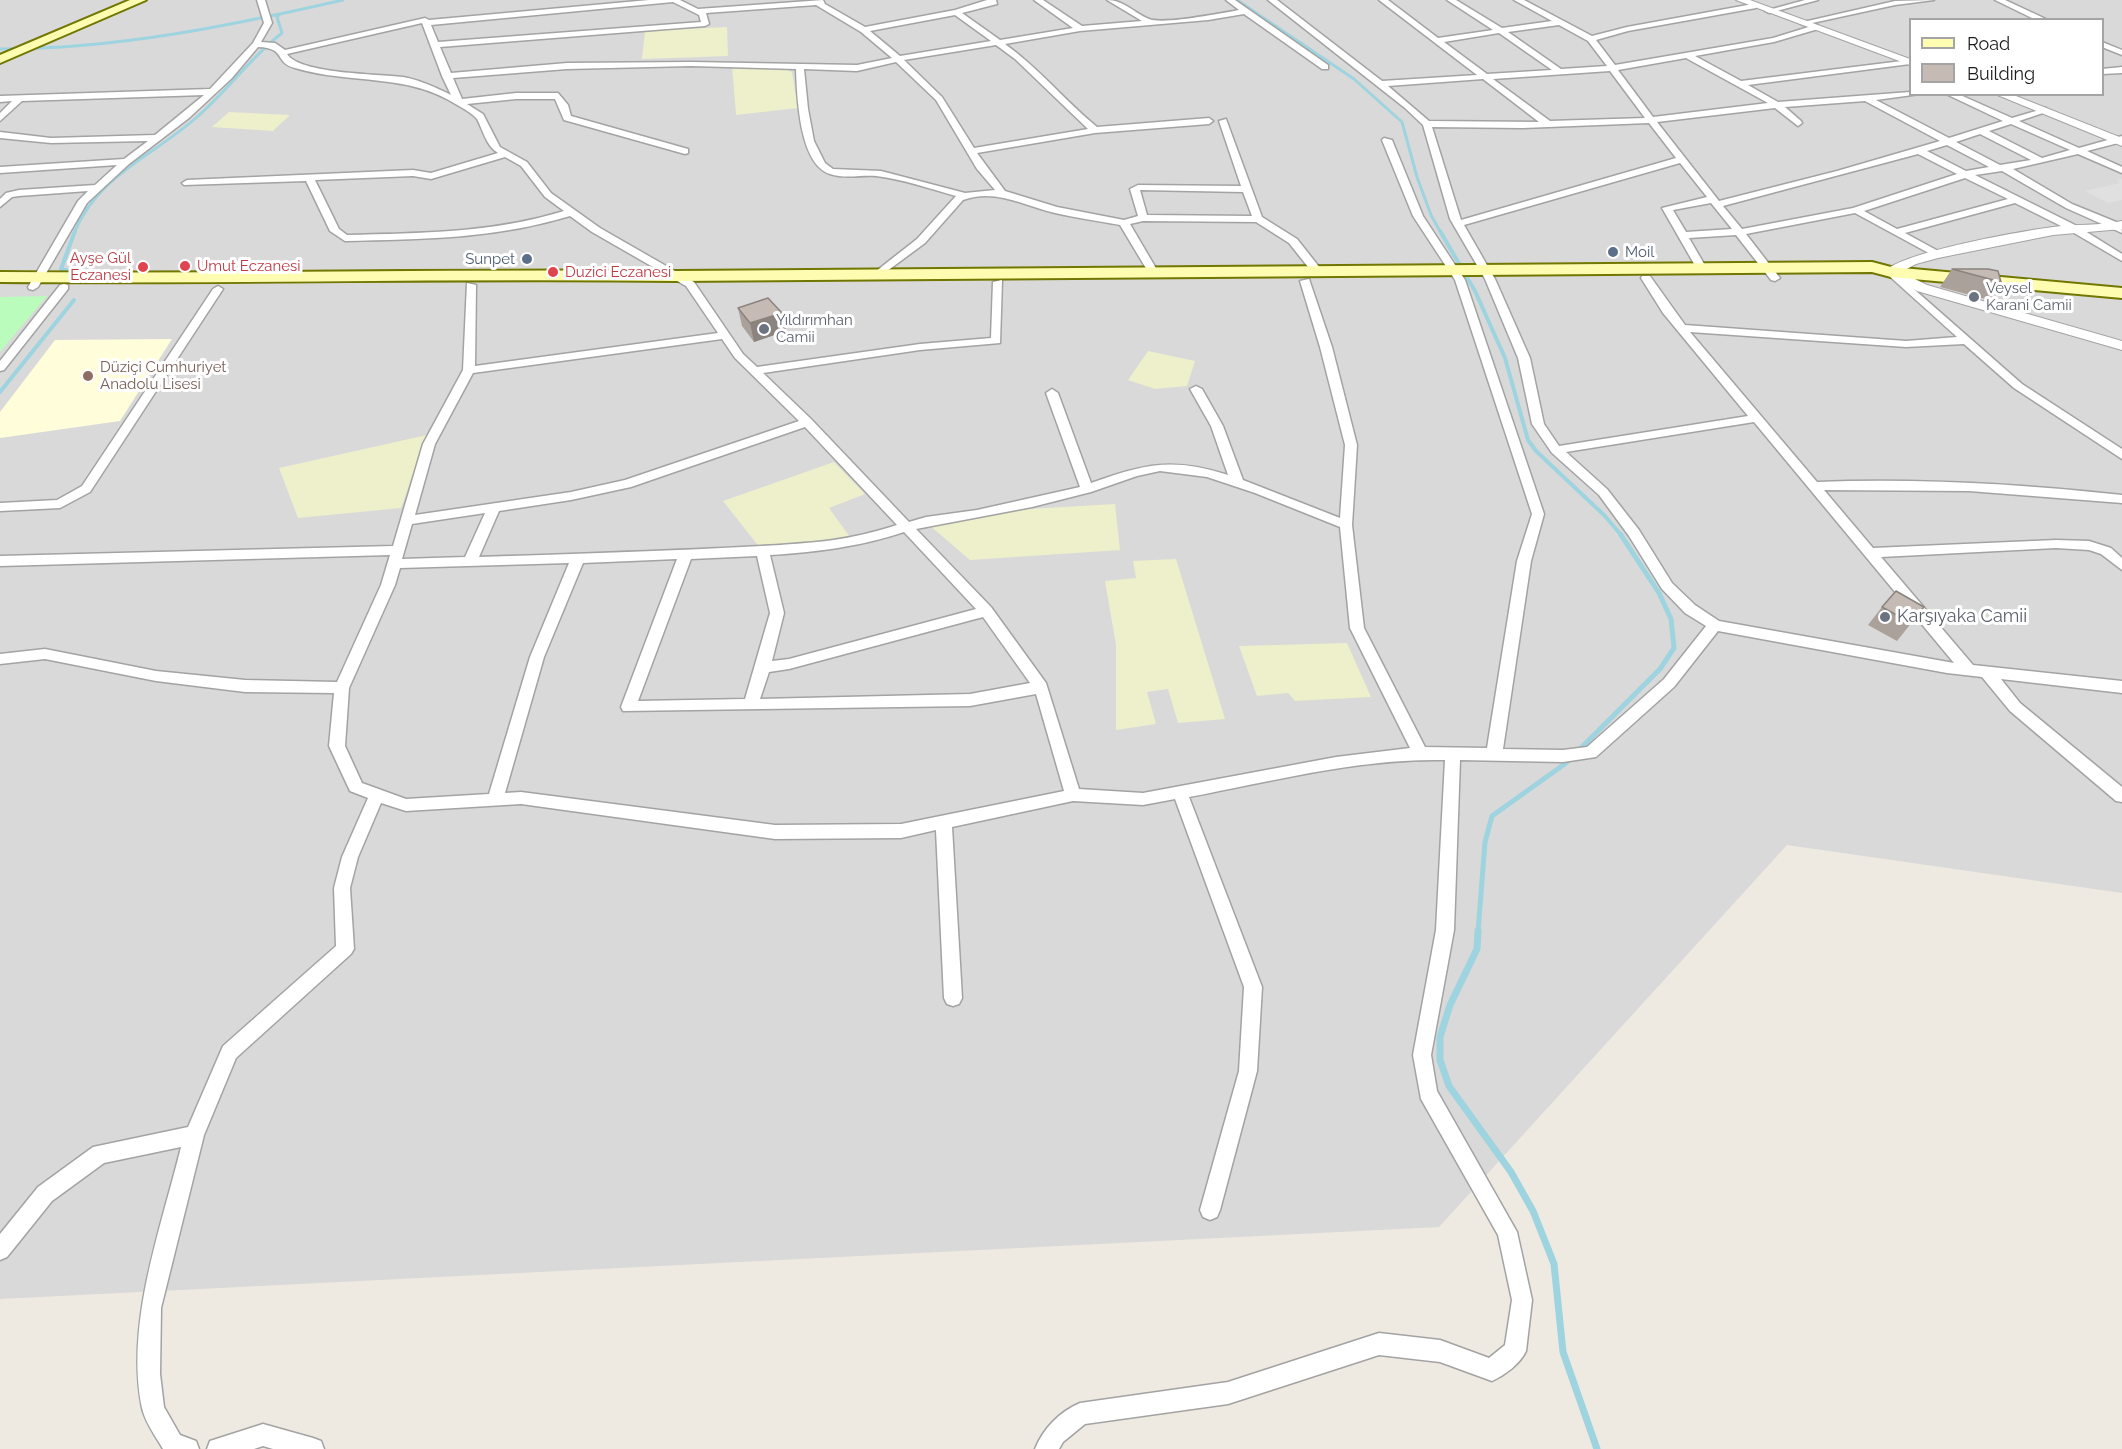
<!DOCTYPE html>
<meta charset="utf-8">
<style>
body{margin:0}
#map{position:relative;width:2122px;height:1449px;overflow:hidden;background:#eee9e1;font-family:Raleway,sans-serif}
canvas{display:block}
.legend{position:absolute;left:1909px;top:18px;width:195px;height:78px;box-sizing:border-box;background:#fff;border:2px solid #a4a4a4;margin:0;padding:8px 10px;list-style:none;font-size:18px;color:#1c1c1c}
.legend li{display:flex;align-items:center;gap:12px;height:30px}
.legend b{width:30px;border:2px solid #a4a4a4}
</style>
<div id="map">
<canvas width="2122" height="1449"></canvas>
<ul class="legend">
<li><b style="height:8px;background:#fdfcb1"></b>Road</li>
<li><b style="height:16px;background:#c6bbb4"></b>Building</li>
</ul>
</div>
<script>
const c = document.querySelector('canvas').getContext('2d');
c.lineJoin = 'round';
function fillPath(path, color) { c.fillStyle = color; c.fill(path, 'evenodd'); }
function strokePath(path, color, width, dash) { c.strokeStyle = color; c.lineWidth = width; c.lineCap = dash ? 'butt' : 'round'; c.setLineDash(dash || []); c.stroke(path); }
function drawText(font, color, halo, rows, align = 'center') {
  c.font = font + ' Raleway,sans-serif'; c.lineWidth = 6; c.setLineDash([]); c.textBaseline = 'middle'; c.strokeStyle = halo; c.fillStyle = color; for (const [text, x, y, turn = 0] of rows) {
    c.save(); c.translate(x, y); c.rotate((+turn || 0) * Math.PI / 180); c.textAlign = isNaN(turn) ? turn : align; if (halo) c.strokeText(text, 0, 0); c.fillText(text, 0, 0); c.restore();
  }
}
fillPath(new Path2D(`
 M0,0H2122V893L1787,845L1439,1227L0,1299ZM1910,20H2102V94H1910Z`), '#dad9d9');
fillPath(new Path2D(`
 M172,339L120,421L0,438V412L55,340Z`), '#fffdda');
fillPath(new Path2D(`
 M727,27L728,56L642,59L645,31Z
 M732,66L783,68L792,72L798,108L736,115Z
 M229,112L290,115L273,131L212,127Z
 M1148,351L1195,361L1187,386L1155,389L1128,380Z
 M427,435L401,508L298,518L279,468Z
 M834,462L865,494L829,508L850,537L760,548L723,501Z
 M1115,504L1120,550L970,560L928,524L1029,509Z
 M1176,559L1225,719L1178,723L1168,689L1147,692L1156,724L1116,730V645L1105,581L1136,578L1133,561Z
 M1347,643L1371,697L1295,701L1288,693L1257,696L1239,646Z`), '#eeefcb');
fillPath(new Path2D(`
 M47,296L0,352V297Z`), '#bafcbc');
fillPath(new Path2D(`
 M2122,179V200L2108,203L2085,191L2120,183L2117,180Z`), '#e0e0e0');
strokePath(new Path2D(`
 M1237,0L1354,79L1402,122L1417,177L1431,215L1441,233
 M0,49C117,49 229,26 343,0
 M74,233C99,174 152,157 197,117C227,91 250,58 282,33L277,17L279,15`), '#9ed4df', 3);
strokePath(new Path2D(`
 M1440,231L1475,291L1505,358L1528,440L1536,451L1604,515L1622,536
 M73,272L61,269L75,231
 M0,392L74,300`), '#9ed4df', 4);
strokePath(new Path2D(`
 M1478,932L1485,842L1492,816L1566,763L1660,669L1674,648L1671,619L1659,593L1621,535`), '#9ed4df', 5);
strokePath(new Path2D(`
 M1478,931L1477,949L1450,1005L1440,1037V1060L1449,1086L1511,1172L1533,1211L1554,1264L1563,1352L1597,1449`), '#9ed4df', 7);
const minor = new Path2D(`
 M257,0H265L272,23L261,42L275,43L285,50L425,18L429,20L649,0H680L698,9L823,0L825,4L865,27L955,10L987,0H996L997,4L962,13L1000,40L1073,28L1034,0H1043L1082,26L1142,21L1107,0C1124,0 1134,13 1149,19C1163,25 1222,13 1239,10L1226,0H1235L1328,65V69H1322L1244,14L1208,20L1080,31L1005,44C1039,68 1065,101 1097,127L1209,118L1213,121L1209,124L1095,133L977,153L1005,191L1057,207L1124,220L1138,216L1130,189L1138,185L1241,186L1219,121L1226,119L1262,217L1297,239L1320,268V272H1312L1289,243L1256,222L1143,221L1130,224L1157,270L1152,273L1147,270L1120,225C1099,221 1077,218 1055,213C1024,206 996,188 963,200L925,243L879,277L874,274L875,272L917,239L956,196C930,189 903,179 876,176C861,175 844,179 830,174C799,164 797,96 796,69L691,66L567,69L453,78L462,99L516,93H558L568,105L571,116L688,149V153L685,154L564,120L555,99H516L467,104L483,114L500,147L527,162L551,193L600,228L694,282L743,354L757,367L920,344L991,338L993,282L1002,280L1000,343L920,350L763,373L811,419L909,522L926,517L977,510L1080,487L1046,393L1052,389L1058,393L1091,483C1145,464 1172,457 1228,475L1211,426L1190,389L1196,386L1202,389L1223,426L1243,480L1340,518L1345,445L1320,347L1300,281L1309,279L1332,347L1357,445L1352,525L1364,628L1425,747L1487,748L1517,561L1532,514L1455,280L1413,216L1382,140L1384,138L1392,140L1423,216L1465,280L1544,514L1531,561L1503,749L1563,750L1587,747L1664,679L1706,626L1685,613L1662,589L1629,536L1599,495L1552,453L1532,424L1518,358L1485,279L1450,219L1423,125L1405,108L1268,0H1277L1382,81L1477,75L1379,0H1388L1438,38L1493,30L1447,0H1456L1502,28L1552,21L1514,0H1524L1592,36L1627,27L1753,4L1757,6L1756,8L1628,31L1596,40L1615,65L1773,38L1815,25H1818V29L1774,42L1695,56L1741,81L1910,60V64L1748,85L1778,102L1910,92V94H1920L1876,100L1949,138L2003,121L1946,94H1958L2012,118L2046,108V112L2019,121L2079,148L2122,136V142L2087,151L2122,167V173L2078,154L2013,169L2072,204L2121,224L2122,233L2066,208L2002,171L1975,175L2077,226L2122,254V261L2069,230L2015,203L1905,233L1940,252V256L1936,257L1855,213L1746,234L1780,278L1775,281L1771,280L1736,235L1689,238L1707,269L1702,272L1697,269L1662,208L1707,197L1680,163L1464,225L1495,279L1530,358L1544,424L1559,446L1748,416L1663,313L1641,278L1642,276H1650L1685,325L1906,341L1957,337L1887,274V270L1891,269L2022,384L2122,449V459L2014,388L1964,344L1906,347L1690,332L1817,482C1919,478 2020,484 2122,495V503L1969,491L1824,490L1873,548L2056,540L2089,541L2111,548L2122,558V570L2101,554L2089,550L2056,548L1881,557L1973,665L2122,681V693L2001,679L2020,703L2122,787V802L2116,801L2010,711L1982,677L1947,673L1718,631L1674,687L1596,757L1563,762L1460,760L1454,930L1431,1055L1437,1091L1517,1232L1532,1300L1526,1351C1520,1364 1505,1375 1492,1381L1440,1362L1379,1355L1228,1404L1085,1424L1063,1442L1059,1449H1035C1043,1429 1059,1412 1080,1403L1228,1382L1379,1333L1440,1340L1489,1358L1505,1345L1512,1300L1498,1235L1421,1099L1413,1055L1436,930L1445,760C1360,758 1273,781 1189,797L1262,987L1257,1071L1220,1210L1217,1217L1210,1220L1203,1217L1200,1210L1239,1071L1244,987L1175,799L1143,805L1073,801L952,827L962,998L959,1004L953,1006L947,1004L944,998L936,830L901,838L775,839L521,804L406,811L381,803L358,857L350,888L354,949L351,954L236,1058L204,1135L161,1308L160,1374L164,1407L180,1435L196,1441L199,1449H163C156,1437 145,1422 142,1408C125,1323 161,1229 181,1147L104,1163L52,1201L7,1257L0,1260V1234L38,1187L93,1147L188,1127L223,1046L336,946L334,888L342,857L368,798L350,791L329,746L334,693L245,692L156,681L45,659L0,664V654L45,649L156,671L245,680L337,682L381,585L390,555L0,566V556L393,546L423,444L463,370L467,283L476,285L475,366L718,333L686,286L592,232L570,216C494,239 424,239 345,241L330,231L306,181L184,185L182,183L187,180L413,170L431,173L498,153C486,146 483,130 477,119C473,114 464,109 459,106C407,72 351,85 295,68C274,63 287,48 258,47L232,78L189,118L129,164L87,203L38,287L33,290L29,289L28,287L78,201L88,191L19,196L12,197L0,207V199L6,193L19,190L95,185L117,165L0,173V167L124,159L148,141L51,143L0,138V132L51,138L155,135L204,95L22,101L0,121V113L12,101L0,102V96L210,89L253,43L264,23ZM673,2L699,15L701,22L438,42L431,25ZM816,5L861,32L892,58L857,65L691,62L567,63L451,73L440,47L705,26L709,24L706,13ZM955,15L991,41L900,56L870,31ZM422,23L442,76L451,95C437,88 420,80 403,77C379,74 299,74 287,54ZM1559,25L1588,41L1607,66L1561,69L1508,32ZM1499,33L1552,70L1487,74L1444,42ZM996,45L1015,59L1088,129L974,148L942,97L904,60ZM1686,58L1768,103L1653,117L1618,70ZM896,62L936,100L977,169L995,190L965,193L881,171L833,169L825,163L814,141L808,109L804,69L857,71ZM1610,71L1645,118L1550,121L1493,79ZM1483,79L1539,122L1429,121L1388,86ZM1865,101L1940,141L1837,171L1719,201L1657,122L1775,108L1798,126L1802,123L1801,121L1785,107ZM1649,123L1676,158L1461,220L1432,127L1523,128ZM2011,124L2070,150L2042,158L1989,131ZM1980,134L2031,160L2000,165L1956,142ZM1947,145L1989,167L1966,171L1927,151ZM1918,154L1957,174L1853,208L1742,229L1723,206ZM505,157L521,166L545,197L564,211C493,233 421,233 347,235L339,229L315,180L413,176L431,179ZM1965,178L2008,199L1897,229L1864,211ZM1140,190L1243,192L1252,216L1147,215ZM1711,203L1732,229L1686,232L1673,210ZM722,339L735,358L799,421L625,480L571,492L415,515L435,444L473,373ZM1754,422L1954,663L1719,621L1695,605L1672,583L1639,530L1607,489L1566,452ZM805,427L897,525C849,541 812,543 762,546C668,551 573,554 479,557L499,511L571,500L631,487ZM1160,471L1207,477L1255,493L1340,527L1350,628L1410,748L1336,757L1143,793L1079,789L1046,683L991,607L916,529L1032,507L1091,492L1137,476ZM485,513L465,557L402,559L412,524ZM904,532L976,609L789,659L772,661L784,613L770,555C818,552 858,547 904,532ZM757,556L770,613L745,699L638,701L691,559ZM677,559L621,707L623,711L970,706L1036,694L1064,791L901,824L775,825L521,792L505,793L544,657L583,563ZM569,563L530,657L489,794L406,799L362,783L345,746L349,688L395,585L400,568ZM983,617L1030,683L970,694L760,699L769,672L789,669Z
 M1805,0H1818L1769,13L1765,11Z
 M1934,0L1895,5L1803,25L1799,23L1895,1Z
 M1995,0H2005L2048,20H2036Z
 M2102,42L2122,50V55L2102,47Z
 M2122,67V73L2102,74V69Z
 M64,284L68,285V289L4,370L0,371V361L60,285Z
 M218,286L223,289L90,492L60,508L0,511V503L57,500L82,486L213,289Z
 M263,1424L313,1438L321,1441L324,1449H273L263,1446L254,1449H207L210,1441Z`);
const tertiary = new Path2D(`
 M1736,0H1750L1910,59V65Z
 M1995,94H2011L2122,138V146Z
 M2122,221V229L2053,235L1938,258L1916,264L1901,272L1927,285L2122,341V350L1917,291L1884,272C1902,252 2022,231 2053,227C2076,224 2099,226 2122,221Z`);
const secondary = new Path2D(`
 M130,0H146L0,63V55Z
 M1872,262L1891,267L2122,288V298L1891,277L1872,272L676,281C451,278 225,284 0,282V272C225,274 451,269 676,271Z`);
strokePath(minor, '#a3a3a3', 3);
strokePath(tertiary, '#a3a3a3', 2);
strokePath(secondary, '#717700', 4);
fillPath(minor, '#fff');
fillPath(tertiary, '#fff');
fillPath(secondary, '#fdfcb1');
fillPath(new Path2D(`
 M1952,269L2001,282L1989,300L1940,287Z
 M738,308L782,313L786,331L754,342L742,326Z
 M1882,607H1924L1897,641L1868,625Z`), '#aaa19b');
fillPath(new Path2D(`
 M782,313L786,331L754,342L750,323Z`), '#8b837e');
const building = new Path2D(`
 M1952,269H1988L1998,271L2001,282Z
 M768,298L782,313L750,323L738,308Z
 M1896,591L1924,607L1911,623L1882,607Z`);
fillPath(building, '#c6bbb4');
strokePath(building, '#8b837e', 1.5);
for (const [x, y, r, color] of [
 [1613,252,6,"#5c6f8a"],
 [527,259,6,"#5c6f8a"],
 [185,266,6,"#e0444e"],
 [143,267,6,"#e0444e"],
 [553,272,6,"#e0444e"],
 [1974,297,6,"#6b7280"],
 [764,329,6,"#6b7280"],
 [88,376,6,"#8d6e63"],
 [1885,617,6,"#6b7280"]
]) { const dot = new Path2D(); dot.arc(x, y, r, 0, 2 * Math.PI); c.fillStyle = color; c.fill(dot); strokePath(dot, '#fff', 2); }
drawText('15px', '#4e5e75', '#fff', [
 ["Moil",1625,252],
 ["Sunpet",515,259,"right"]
], 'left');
drawText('15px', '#be3a42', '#fff', [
 ["Ayşe Gül",131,258,"right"],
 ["Eczanesi",131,275,"right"],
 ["Umut Eczanesi",197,266],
 ["Duzici Eczanesi",565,272]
], 'left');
drawText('15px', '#5b616d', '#fff', [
 ["Veysel",1986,288],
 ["Karani Camii",1986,305],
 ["Yıldırımhan",776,320],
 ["Camii",776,337]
], 'left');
drawText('15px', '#785e54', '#fff', [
 ["Düziçi Cumhuriyet",100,367],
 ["Anadolu Lisesi",100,384]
], 'left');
drawText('18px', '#5b616d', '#fff', [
 ["Karşıyaka Camii",1897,617]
], 'left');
</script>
